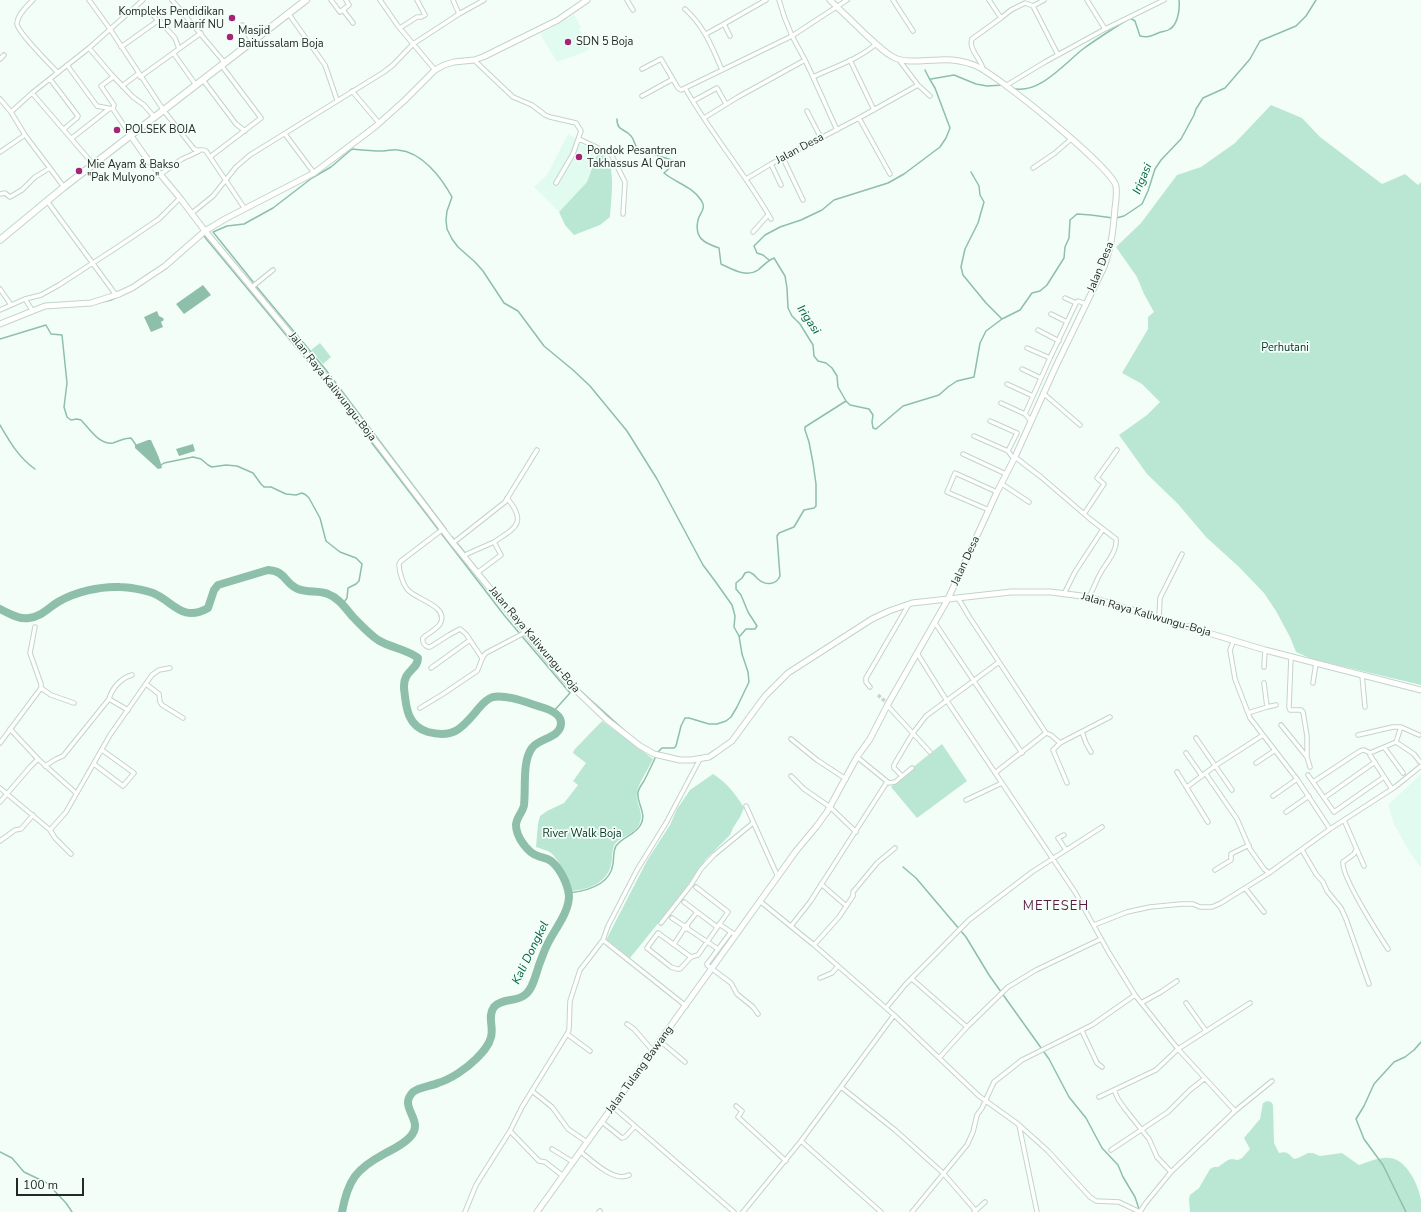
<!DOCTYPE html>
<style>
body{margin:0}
#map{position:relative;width:1421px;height:1212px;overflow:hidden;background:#f4fef9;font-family:"Nunito Sans",sans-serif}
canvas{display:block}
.scale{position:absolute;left:16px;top:1178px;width:68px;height:18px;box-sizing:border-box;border:2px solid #232926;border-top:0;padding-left:5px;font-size:12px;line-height:14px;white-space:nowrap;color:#232926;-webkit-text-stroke:3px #f4fef9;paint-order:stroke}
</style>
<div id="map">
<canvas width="1421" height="1212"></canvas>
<div class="scale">100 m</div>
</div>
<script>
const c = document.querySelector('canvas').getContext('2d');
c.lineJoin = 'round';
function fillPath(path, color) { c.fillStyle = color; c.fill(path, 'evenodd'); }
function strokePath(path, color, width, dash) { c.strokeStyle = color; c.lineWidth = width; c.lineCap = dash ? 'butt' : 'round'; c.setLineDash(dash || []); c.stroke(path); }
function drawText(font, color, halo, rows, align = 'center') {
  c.font = font + ' "Nunito Sans",sans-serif'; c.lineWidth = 3.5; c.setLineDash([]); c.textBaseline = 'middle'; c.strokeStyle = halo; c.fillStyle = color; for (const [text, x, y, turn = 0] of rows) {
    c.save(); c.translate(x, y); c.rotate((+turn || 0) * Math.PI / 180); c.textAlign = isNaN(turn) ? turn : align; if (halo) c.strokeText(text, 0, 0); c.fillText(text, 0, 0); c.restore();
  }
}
fillPath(new Path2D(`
 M574,15L581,27L579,29L590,49L582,53L557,62L540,34Z
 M568,134L577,139L580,144L598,152L587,182L559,212L534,187L547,175Z
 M1421,774V868L1407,848L1394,824L1388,805Z`), '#e1fbf0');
fillPath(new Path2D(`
 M1271,105L1302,118L1320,137L1382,184L1405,174L1418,185L1421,182V685L1312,659L1296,652L1290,637L1276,611L1264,593L1239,567L1206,537L1178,504L1147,474L1119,435L1147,415L1160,402L1142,384L1122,373L1148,329V317L1154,312L1144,294L1137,277L1116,247L1141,223L1177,175L1201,167L1235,143Z
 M598,152C601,153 606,155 608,159C615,174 611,201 610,217L600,225L574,235L565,225L559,212L587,182Z
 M320,343L331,357L323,364L311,350Z
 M602,721L653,759C649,768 638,784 637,792C635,803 644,811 640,822C637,834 622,835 615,844C611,850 613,858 611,865C607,883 588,890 571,891C567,880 560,860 551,853C547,850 541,849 536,847L538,824L540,816L547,811L564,803L578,785L573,781L586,763L573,753L574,750Z
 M942,744L967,781L917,818L891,787L917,764Z
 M713,774C726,782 736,794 744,808L740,817L733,828L730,835L706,859L677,900L630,958L606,939L607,938L648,859L670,825L677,809L690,790Z
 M1267,1101L1271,1102L1273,1105L1274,1143L1279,1153C1287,1151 1288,1153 1294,1159L1298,1158L1308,1153H1313L1320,1156L1342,1153L1359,1165C1369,1162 1379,1157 1389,1158C1406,1158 1419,1186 1421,1200C1421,1203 1421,1208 1421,1212H1190L1189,1199L1190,1195L1199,1188L1210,1169L1214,1167H1218L1228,1160L1232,1159L1238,1160L1242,1158L1250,1149L1244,1138L1260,1119L1263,1103Z`), '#bae7d3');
fillPath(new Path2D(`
 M203,285L211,295L184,314L176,304Z
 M157,311L159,316L163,318L164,320L161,322L163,327L151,332L144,317Z
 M148,440H151C155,449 160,458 162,468L158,469L135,448V445Z
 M193,444L195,451L179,456L176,449Z`), '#8ebfaa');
strokePath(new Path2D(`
 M931,79L954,75L976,84L987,86L1003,85
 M1012,88C1038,96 1065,63 1083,49C1098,38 1114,28 1130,18L1135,21L1140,36C1148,38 1151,36 1158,33C1162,31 1166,32 1170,29C1178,24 1180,9 1179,0
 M617,119C617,132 625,128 631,136C635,140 634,146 639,150L672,160L673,165L664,173C676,183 693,187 701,200C707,209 700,212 698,220C694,238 704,243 719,248L721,264C732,269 746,278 758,270C763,266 767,261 774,258L785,276L787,288L788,308L792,316L800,324L813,345L814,356L818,361L826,363L832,368L837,376L838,387L846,401L850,405L869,409L873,415L872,422L873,428L876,429L903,406L939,395L948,387L957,381L974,377L980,343L986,331L1002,319L1020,310L1032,293L1040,291L1047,285L1064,258L1065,247L1069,238L1070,220L1077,214L1091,215L1113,218
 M971,172L979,186L980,195L984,202L978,223L965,249L961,267L963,275L986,303L1002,319
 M1116,218L1124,216L1142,204L1148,191L1155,169L1161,160L1181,139L1194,115L1196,109L1203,98L1225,88L1250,59L1260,41L1296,26L1306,16L1316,0
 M203,235L325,382L504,615L570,693L553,712
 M769,260L763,255L757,253L754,246L765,235L780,227L801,220L822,210L834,200L888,183L904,174L940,147L946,138L950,128L935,88L929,78L925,70
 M254,283L213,232L227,226L244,224L273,208L312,178L331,167L352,149C362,150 373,151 383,151C388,151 393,149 398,150C422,152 441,177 452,197L447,211L446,220L447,229L452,239L458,247L475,262L483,271L504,303L518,311L544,346L573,370L590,386L627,431L657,479L703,565L715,581L732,605L735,616L734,627L739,636L742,654L748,672L749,682L737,707L731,717L726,721L717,724H709L689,718H685L681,726L676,746L674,748H662L657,753
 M256,286L326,370L446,529
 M98,303L111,300L128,292
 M0,339L46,325L51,334L62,335L67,383L64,407L67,417L71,420L77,419L81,420C89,428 99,445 113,443C120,441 122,438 131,438L136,445
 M0,425C10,442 19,458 35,469
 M161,465L164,463L193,457L201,459L208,465L212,467L226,465L237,466L253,473L261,484L264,487H271L286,494L296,495L302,493L306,495L309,498L320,518L326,541L340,552L356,558L362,564L359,581L356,584L348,588L347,598L342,605
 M452,537L466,554
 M511,610L573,684L625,731
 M740,636L746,629H755L757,626L748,612L741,595L736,589V583L742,578L745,573C748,572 748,571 751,573C754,574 756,577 758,579C766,586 776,585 780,576L777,536L779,533L794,527L804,510L814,508L816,506V484L813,463L809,442L805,430V427L846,401
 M903,867L916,878L966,937L989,975L1049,1059L1069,1097L1086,1118L1102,1148L1118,1165L1123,1177L1135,1197L1139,1209
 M569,893C587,891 610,885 613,864C614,857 613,851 616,846C623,836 636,835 641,824C647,812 636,803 638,792C639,788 642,784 644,781C648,773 652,765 656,756
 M0,1152L12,1158L24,1172L47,1183L66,1203L72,1212
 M1406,1212L1383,1165L1364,1139L1356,1119L1364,1106L1374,1084L1394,1062L1405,1057L1414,1050L1421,1042`), '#8ebfaa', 1.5);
strokePath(new Path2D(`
 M0,609C8,613 20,620 29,618C41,617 48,608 58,602C75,592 100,586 120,587C128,587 145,590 153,593C173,601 182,623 208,608L214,590L218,585L268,570C286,571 284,583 298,589C308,593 319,590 328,594C339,598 346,609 353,617C361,625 369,634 378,640C391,648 406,649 418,658C418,670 403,670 404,688C406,707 407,726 428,732C455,739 463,727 479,708C483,703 487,699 493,697C506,694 528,703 541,707C548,709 561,713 561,723C561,738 539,738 532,748C522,761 526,788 524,805C523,812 516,818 516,825C516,837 528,853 538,856C543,858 547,858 551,861C560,868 568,884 569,896C569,913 554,930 547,945C544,951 542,958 539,965C536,974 533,988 526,994C517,1003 503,997 494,1007C487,1016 494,1027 491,1037C489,1046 482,1053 476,1059C466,1069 451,1079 438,1083C431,1086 419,1087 413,1092C397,1108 426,1120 410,1137C403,1145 393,1149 384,1154C356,1169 348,1180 342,1212`), '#8ebfaa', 8);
strokePath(new Path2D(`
 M878,695L888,704`), '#cad3cf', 3.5, [3.5, 2]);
const street = new Path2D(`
 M33,0C27,6 18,14 17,23C16,31 51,65 58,73
 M89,0L110,29L164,111L194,149C198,152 202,148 206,151L245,209
 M172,0L224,62
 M331,0L340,12L349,5L346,0
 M380,0L398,26L435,70
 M453,0L459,14
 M627,0L633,10
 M779,0L784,16L792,36L805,60
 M893,0L913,31
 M1087,0L1105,29
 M1033,6L1044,0
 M685,9C704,26 712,47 722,70
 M343,10L353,23
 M150,11L157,20
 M288,13L325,65L337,100
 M1001,18L1011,10L1025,3L1033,6L1058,55
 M724,24L766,0
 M242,25L252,41
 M400,28L417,17H421L425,15L417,0
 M706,34L724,24L730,36
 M121,47L159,20L175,38L179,49
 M89,48L111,74L133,97L144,105L155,118
 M174,54L196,85
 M0,59L4,55
 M474,60L513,97L532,105L545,115L550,117L576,123L581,131L573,154L556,183
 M850,60L874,110
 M899,60L918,85L930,96
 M67,65L97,106L113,109L131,136
 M642,69L661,59L678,88L681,90L792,36L847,0
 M983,69C981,59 968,49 972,39L1001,18L989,0
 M140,77L201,33
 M813,77L837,130
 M50,79L78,116L77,118L64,129
 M203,80L236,124L245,131
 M1007,85L1045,62L1105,29L1164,0
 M122,86L138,74
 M685,88C711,134 745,173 771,219
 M352,91L379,123
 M32,93L93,164
 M642,96L673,79
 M0,99L11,112
 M693,101L717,88L726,104
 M113,109L114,105L101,86L113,77
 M807,111L821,138
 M704,118L738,97L805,60L813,77C834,67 859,59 876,44
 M859,118L890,174
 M285,134L314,173
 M72,138L109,109
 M579,139L611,154L625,182L623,214
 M0,152L25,135
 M210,157L261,118L221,65
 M783,158L803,200
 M771,164L781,185
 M1033,168L1055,153L1071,139
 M161,174L182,159L191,155L199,151
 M746,179L771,164L859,118L918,85
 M64,187L25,135L11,112L32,93L89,48L143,0
 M0,194L5,193L10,197L22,190L35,177L50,168
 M47,201L116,295
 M192,213L213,196L236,167L250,155L384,72L393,65L413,44L459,14L484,0
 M753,232L768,215
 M252,287L273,270
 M0,289L11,305
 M25,299L41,295L59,285L119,246L159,219L180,198
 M1076,303L1078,301L1086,304
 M0,310L25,299L32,310
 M1051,314L1067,322
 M1038,330L1059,341
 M1027,348L1050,358L1033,396
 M1050,358L1076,303L1065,298
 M1022,369L1041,378
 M1007,384L1033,396L1025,414
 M1043,393L1080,425
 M1001,403L1025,414L1031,421
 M990,421L1017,433L1008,451L1014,459
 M974,436L1008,451
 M963,454L1006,474
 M1015,457L1041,477L1090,519L1116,539C1118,551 1105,564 1100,574C1096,581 1093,590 1089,597
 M1002,484L1029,502
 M989,510L947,492L955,473L997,492
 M1084,514L1104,484L1097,478L1117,450
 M443,529L401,561L399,564C399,571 403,585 408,590C415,599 450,606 440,624C436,630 428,633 423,638C422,643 424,645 428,647H430L449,635L460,629L466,634L482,658
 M453,543L505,502L537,450
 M464,557L467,554L494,542
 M477,573L501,555L494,542C515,528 528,523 507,498
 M1064,594L1075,572L1103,529
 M958,598L970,618L1046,733L1051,735L1060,743
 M1159,618L1160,598L1182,554
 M935,623L1022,753
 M917,653L947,701L1075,892L1109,953L1135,995L1178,1049L1235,1111
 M1264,667L1265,650
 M431,668L470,640
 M1362,675L1365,707
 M1264,683L1267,707L1276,705
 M1313,683L1316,663
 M146,684L159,694L160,702L162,705L183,718
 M870,687L866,682V678L909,604
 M41,688L51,695L74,703
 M887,705L930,752
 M420,708L443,694L477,671C481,665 480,659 486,653L526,632
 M128,710L109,699C112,688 121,678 132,675
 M1248,713L1267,707
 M1281,725L1307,757V736L1303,712L1301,710H1290L1289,707L1291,657
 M1401,727L1419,735
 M10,729L38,759
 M1082,732L1086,743L1091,752
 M1358,735L1393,727H1401L1396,742
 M1196,738L1232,790
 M791,739L817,760L846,779
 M0,743L41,688V684L30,653L35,627
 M1384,747L1403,773
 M1186,753L1202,776
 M1370,753L1364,750L1360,751L1313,782L1334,812L1384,777
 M857,757L889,783L895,782L912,768
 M1307,757L1310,767
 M1256,763L1274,751
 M94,764L123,786L134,773L102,750
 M45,766L56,759L63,756L109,699
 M1177,772L1208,822
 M995,773L1046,733
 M1206,774L1237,819L1250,849L1264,869L1269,873
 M1308,775L1313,782
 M791,776L804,789L830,807L856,832
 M902,776L894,768V765L913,733L926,716L999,662
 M1067,783L1053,750L1060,743L1110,717
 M1187,787L1215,766L1263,735
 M0,788L50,830L55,838L71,854
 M1392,789L1370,755V753L1396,742L1414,754L1420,762
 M1273,796L1297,779
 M1324,798L1375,762
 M966,800L1002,783
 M0,802L30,767L38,759L76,793
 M746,806L778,877
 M1286,812L1309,796
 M1344,820L1364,866
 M1330,829L1395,787L1421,766
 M50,830L66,812L110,735L152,675L159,670L170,668
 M1064,835L1058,838L1066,850
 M0,841L15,830L21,829L33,815
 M1302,850L1316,874L1323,882L1327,891L1341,908L1346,919L1369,984
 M1356,850L1354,854L1343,862C1341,876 1379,935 1388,949
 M1215,870L1231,860V854L1249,845
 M821,884L844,904
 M1245,888L1264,912
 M684,902L717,927
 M761,902L814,945L894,1015L979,1096L1018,1124L1048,1151L1090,1197L1096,1201L1119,1202L1140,1212
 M672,918L684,926
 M661,923L691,885L701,869L714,855L753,823
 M719,924L731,932
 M687,925L697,912
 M1094,925L1127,912L1150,907L1181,904H1193L1200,907H1212L1221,903L1269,873L1330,829L1297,779L1250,718L1235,679L1230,650L1234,640
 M791,926L810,902L887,782
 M688,929H684V926L687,925L688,929L718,949
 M736,935L731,932L707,964V965L731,983L737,994L753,1007L758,1014
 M603,940L686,1006
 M674,944L684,929
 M814,945L839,917L853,896V892L877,863L895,848
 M691,957L658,933L647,948L671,967L677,969H680L691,957L698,955L728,912L696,887
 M820,978L832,973L838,966
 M912,979L967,1027
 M1141,1003L1161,992L1177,981
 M1186,1003L1206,1031
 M886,1008L905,985L969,920L1032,872L1102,827
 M627,1024L634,1029L653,1051
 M1082,1031L1097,1063L1102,1067
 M567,1034L590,1051
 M660,1041L685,1062
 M939,1058L967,1027L1008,987L1036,970L1101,939
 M841,1087L895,1130L943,1173L976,1211
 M1114,1090L1118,1099L1125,1109L1149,1139L1157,1157L1171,1172
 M532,1091L552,1107L568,1129L587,1142
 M1099,1097L1156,1070L1178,1049L1250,1003
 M736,1106L742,1111L738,1117L786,1161
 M613,1107L734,1212
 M602,1122L622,1138L625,1137L635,1126
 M1019,1125L1037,1212
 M510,1131L539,1161L545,1162L563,1176
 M801,1141L881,1212
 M552,1149L573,1162
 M1111,1150L1168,1112L1190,1090L1204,1079
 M581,1152C592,1161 615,1183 629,1175
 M465,1212L476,1185L486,1169L510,1131L522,1107L567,1034L569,1030L570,1001L580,970L603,940L608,926L637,870L666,823L700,759
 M599,1212L600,1211
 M743,1212L801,1141L894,1015
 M912,1212L967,1145L973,1132L977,1115L982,1108L994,1082L1022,1060L1092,1025L1135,995
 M974,1212L985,1202
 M1140,1212L1145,1204L1171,1172L1235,1111L1272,1081`);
const secondary = new Path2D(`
 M131,136L145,156L180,198L205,231L335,388L453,543L562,677L607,720L640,746L654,754L680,760H691L709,757L715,753L732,741L765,696L788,673L872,619L889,611L912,603L1011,592H1051L1089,597L1265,650L1421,690
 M0,324L45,306L91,303L119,294L132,288L165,266L205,231L225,219L314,173L376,126L405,100L435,70L444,65L454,62L474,60L483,57L558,20L587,0
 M537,1212L796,851L816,827L827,812L857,757L870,739L888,704L948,599L997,492L1014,459L1056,366L1104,267C1112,244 1113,231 1115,208C1116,201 1117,193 1116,186C1112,168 996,73 974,65C963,61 950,59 938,60C924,60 906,64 893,57C882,51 872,40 863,32C852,21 841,11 830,0`);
const primary = new Path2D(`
 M0,240L64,187L306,0`);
strokePath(street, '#c3d4cc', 5.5);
strokePath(secondary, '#c3d4cc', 7);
strokePath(primary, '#c3d4cc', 8);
strokePath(street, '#fff', 3.5);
strokePath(secondary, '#fff', 5);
strokePath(primary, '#fff', 6);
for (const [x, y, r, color] of [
 [232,18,4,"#a42576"],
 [230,37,4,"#a42576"],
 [568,42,4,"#a42576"],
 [117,130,4,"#a42576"],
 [579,157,4,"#a42576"],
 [79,171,4,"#a42576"]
]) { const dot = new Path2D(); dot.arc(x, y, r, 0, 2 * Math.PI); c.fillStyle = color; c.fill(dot); strokePath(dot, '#f4fef9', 1.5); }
drawText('11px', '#232926', '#f4fef9', [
 ["Kompleks Pendidikan",224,12,"right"],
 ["LP Maarif NU",224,25,"right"],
 ["Masjid",238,31],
 ["Baitussalam Boja",238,44],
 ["SDN 5 Boja",576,42],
 ["POLSEK BOJA",125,130],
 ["Pondok Pesantren",587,151],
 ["Takhassus Al Quran",587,164],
 ["Mie Ayam & Bakso",87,165],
 ["\"Pak Mulyono\"",87,178]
], 'left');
drawText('11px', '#232926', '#f4fef9', [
 ["Jalan Desa",800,149,-28],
 ["Jalan Desa",1101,267,-68],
 ["Jalan Raya Kaliwungu-Boja",332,387,52],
 ["Jalan Desa",966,561,-65],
 ["Jalan Raya Kaliwungu-Boja",1146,615,16],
 ["Jalan Raya Kaliwungu-Boja",534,640,50],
 ["Jalan Tulang Bawang",640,1070,-54]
]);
drawText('11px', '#053224', '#f4fef9', [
 ["Perhutani",1285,348],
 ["River Walk Boja",582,834]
]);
drawText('italic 12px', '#056348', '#f4fef9', [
 ["Irigasi",1143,179,-67],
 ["Irigasi",808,320,56],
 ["Kali Dongkel",531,953,-64]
]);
c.letterSpacing = '1px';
drawText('13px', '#5a1d42', '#f4fef9', [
 ["METESEH",1056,907]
]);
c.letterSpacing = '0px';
</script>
